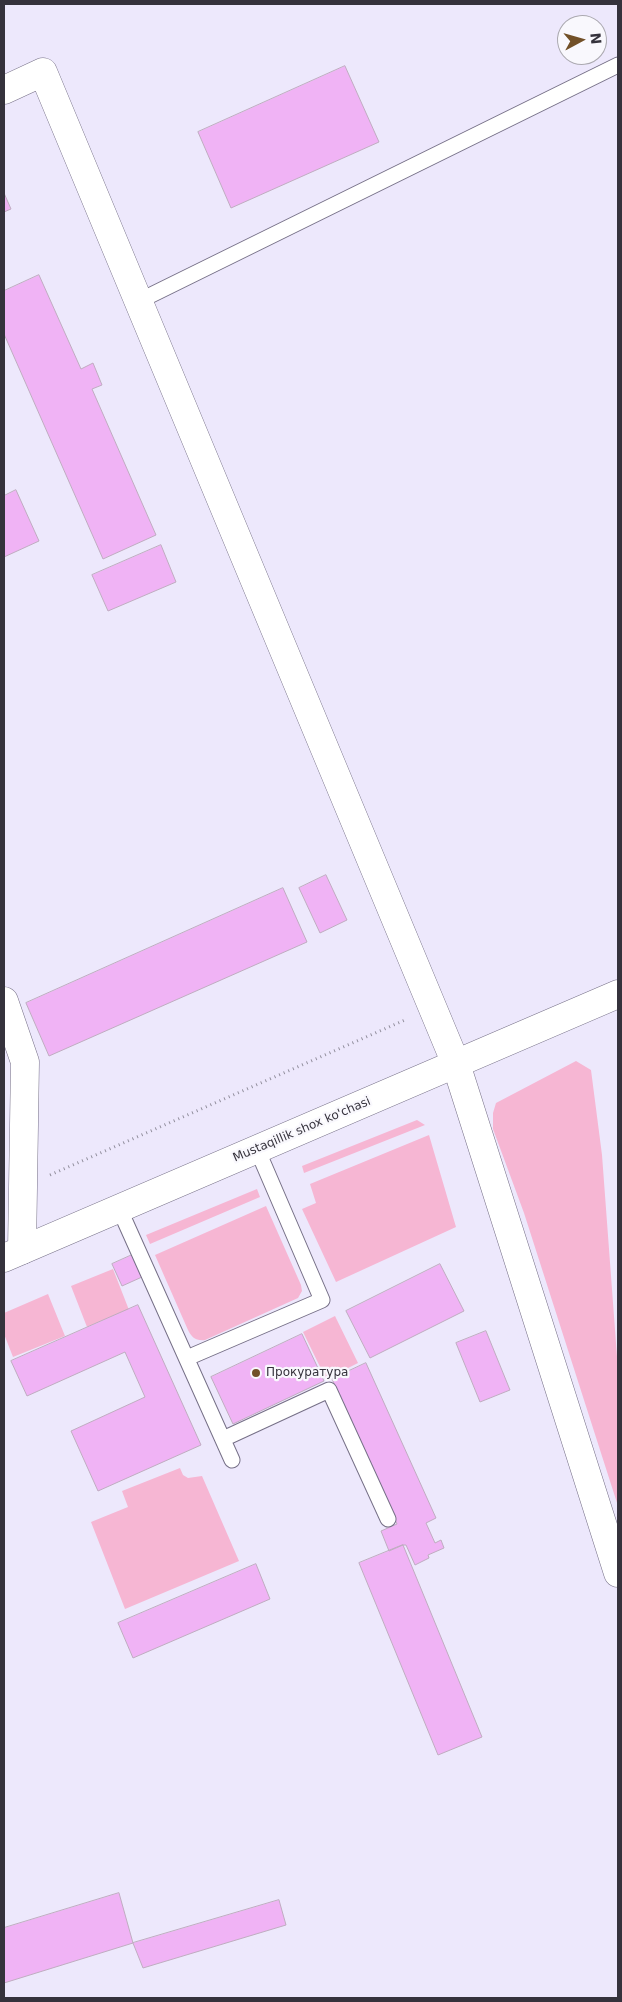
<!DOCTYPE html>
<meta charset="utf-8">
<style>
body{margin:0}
#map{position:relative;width:622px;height:2002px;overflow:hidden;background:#ede8fc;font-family:"DejaVu Sans",sans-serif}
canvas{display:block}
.frame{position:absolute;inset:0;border:5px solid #35323c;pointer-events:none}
.north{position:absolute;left:557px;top:15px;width:50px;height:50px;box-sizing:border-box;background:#f9f8fd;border:1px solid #aba9b0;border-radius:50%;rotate:84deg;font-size:14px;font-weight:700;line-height:20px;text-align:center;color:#35323c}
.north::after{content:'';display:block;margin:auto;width:18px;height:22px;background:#725028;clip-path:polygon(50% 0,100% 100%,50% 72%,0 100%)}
</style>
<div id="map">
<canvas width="622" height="2002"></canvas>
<div class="frame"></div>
<div class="north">N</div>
</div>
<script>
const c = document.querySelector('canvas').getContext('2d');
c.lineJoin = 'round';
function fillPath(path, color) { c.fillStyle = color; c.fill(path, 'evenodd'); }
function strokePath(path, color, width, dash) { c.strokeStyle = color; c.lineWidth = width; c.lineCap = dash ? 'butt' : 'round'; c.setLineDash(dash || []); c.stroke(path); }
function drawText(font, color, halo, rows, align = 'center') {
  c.font = font + ' "DejaVu Sans",sans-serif'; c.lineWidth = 4.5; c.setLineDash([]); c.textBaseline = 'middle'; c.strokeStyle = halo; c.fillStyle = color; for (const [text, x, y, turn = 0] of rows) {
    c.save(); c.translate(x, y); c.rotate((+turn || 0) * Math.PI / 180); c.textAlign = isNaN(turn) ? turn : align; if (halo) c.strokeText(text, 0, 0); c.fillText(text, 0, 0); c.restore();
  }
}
fillPath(new Path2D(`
 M576,1061L591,1070L602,1155L618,1370V1506L524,1213L493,1129V1113L496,1103Z
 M417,1120L425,1125L304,1173L302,1166Z
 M429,1135L456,1227L336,1282L302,1209L316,1203L310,1184Z
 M257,1189L260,1197L150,1244L146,1235Z
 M266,1206L301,1285L302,1291L298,1298L205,1340C196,1341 192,1338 188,1330L155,1255Z
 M113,1269L129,1310L87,1327L71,1286Z
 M48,1294L65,1336L13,1357L4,1334V1313Z
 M335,1316L358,1363L326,1379L303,1332Z
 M180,1468L183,1475L188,1478L202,1476L239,1561L125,1609L91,1522L128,1507L122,1491Z`), '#f6b6d3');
const building = new Path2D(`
 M345,66L379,142L231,208L198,132Z
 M4,193L11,209L4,212Z
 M39,275L81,369L93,363L102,385L92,389L156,535L103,559L4,334V291Z
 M16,490L39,541L4,557V496Z
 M161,545L176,582L108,611L92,575Z
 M326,875L347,920L320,933L299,888Z
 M283,888L307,942L49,1056L26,1003Z
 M132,1255L142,1277L122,1286L112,1264Z
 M440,1264L464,1311L370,1358L346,1311Z
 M138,1305L201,1445L98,1491L71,1431L145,1397L125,1352L27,1396L11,1361Z
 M486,1331L510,1390L480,1402L456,1343Z
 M302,1334L324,1381L233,1424L211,1377Z
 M366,1363L436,1518L426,1523L435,1543L441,1540L444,1548L428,1555L429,1558L415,1565L406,1545H403L389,1551L381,1531L397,1524L332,1379Z
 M403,1545L482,1737L438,1755L359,1563Z
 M256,1564L270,1599L133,1658L118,1623Z
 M119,1893L133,1943L4,1983V1928Z
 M279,1900L286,1925L143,1968L133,1943Z`);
fillPath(building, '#f0b3f5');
strokePath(building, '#bfacc0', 1);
const service = new Path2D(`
 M139,301L618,65
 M119,1208L232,1460
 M187,1358L322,1300L257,1149
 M223,1439L329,1390L388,1519`);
const minor = new Path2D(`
 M4,90L43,72L456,1064L618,1573
 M4,1001L25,1062L22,1250`);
const tertiary = new Path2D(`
 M4,1258L618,994`);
strokePath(service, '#767087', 17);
strokePath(minor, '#767087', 29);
strokePath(tertiary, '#767087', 29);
strokePath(new Path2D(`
 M50,1175L405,1020V1018`), '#8e8b99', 3, [1, 4]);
strokePath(service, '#fff', 15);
strokePath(minor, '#fff', 28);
strokePath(tertiary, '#fff', 28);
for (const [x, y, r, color] of [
 [256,1373,5,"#725028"]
]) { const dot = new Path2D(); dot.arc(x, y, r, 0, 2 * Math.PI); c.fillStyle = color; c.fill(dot); strokePath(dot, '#f9f8fd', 2); }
drawText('12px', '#35323c', '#f9f8fd', [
 ["Mustaqillik shox ko'chasi",302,1130,-23]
]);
drawText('12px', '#35323c', '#f9f8fd', [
 ["Прокуратура",266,1373]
], 'left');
</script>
